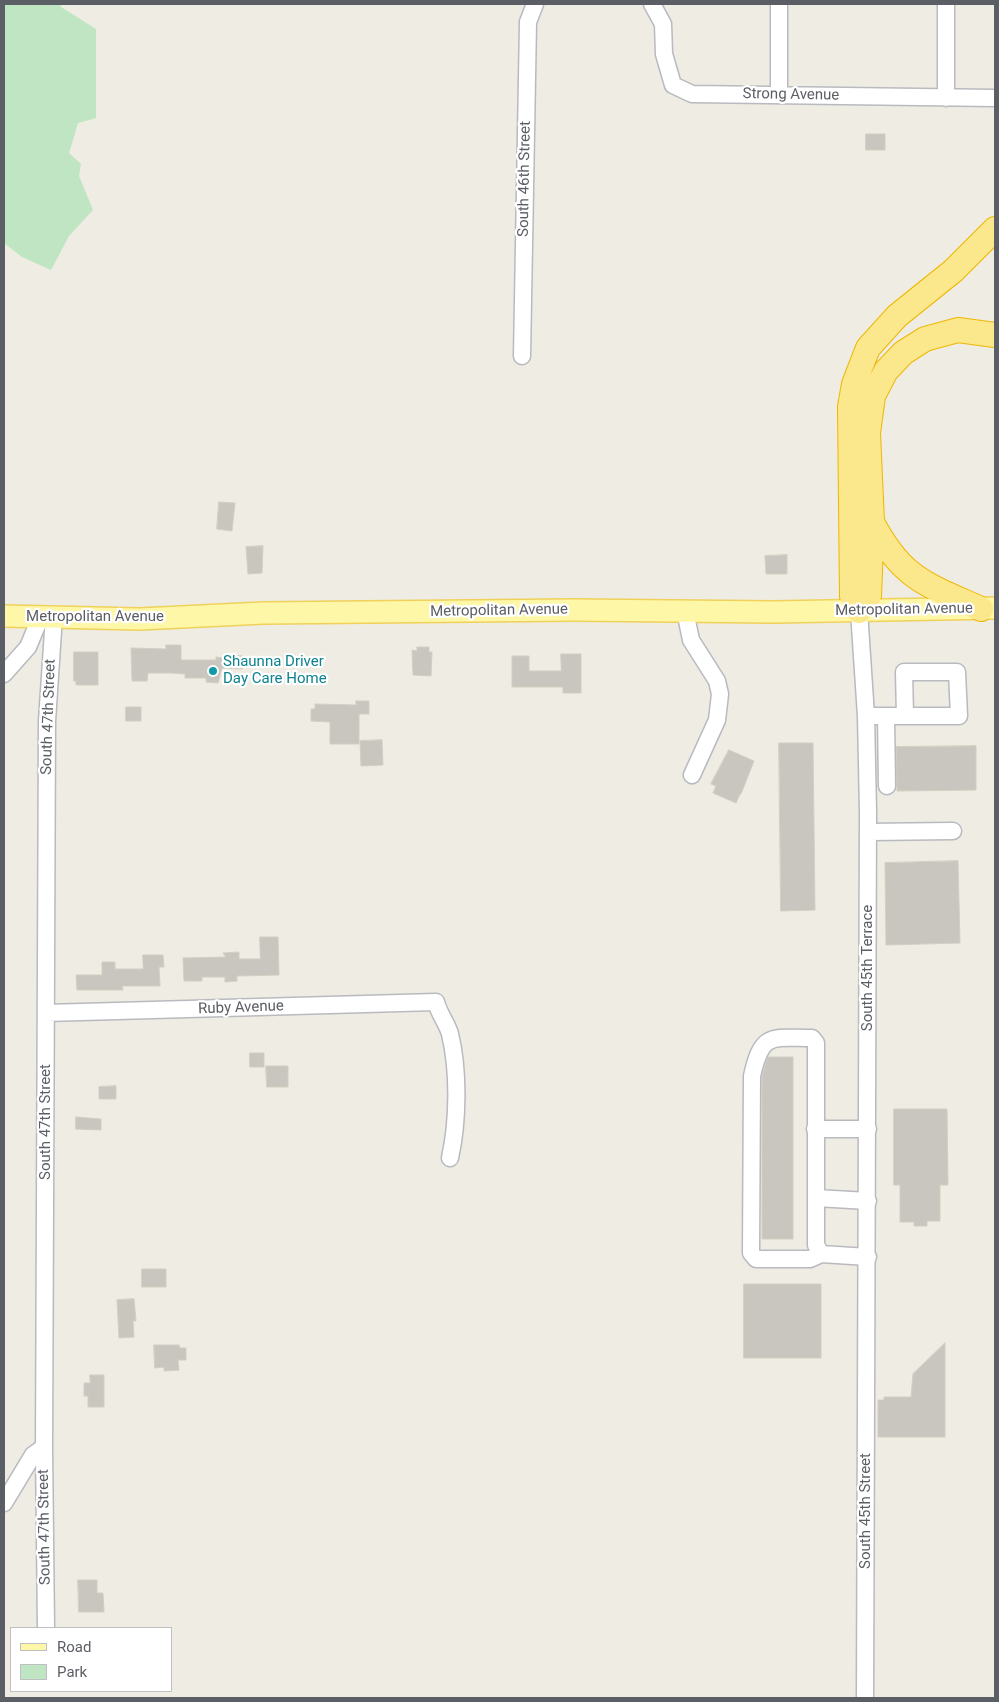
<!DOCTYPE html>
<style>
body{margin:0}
#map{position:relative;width:999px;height:1702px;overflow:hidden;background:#eeece3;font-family:Roboto,sans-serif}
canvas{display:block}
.frame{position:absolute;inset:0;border:5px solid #5b5e64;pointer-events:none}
.legend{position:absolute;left:10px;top:1627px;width:162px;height:65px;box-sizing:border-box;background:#fff;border:1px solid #bdbfc1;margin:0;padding:6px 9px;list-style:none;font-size:15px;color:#5b5e64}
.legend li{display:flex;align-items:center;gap:10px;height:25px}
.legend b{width:25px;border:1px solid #bdbfc1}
</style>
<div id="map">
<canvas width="999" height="1702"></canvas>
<div class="frame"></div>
<ul class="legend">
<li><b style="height:6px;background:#fef7a8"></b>Road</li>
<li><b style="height:14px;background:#bfe5c2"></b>Park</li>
</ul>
</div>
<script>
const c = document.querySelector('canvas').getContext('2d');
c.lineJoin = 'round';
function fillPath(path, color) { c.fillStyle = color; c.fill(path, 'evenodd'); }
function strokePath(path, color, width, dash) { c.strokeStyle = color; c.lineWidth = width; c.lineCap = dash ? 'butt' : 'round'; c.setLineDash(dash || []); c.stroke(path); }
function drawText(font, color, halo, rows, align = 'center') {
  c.font = font + ' Roboto,sans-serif'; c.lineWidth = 4.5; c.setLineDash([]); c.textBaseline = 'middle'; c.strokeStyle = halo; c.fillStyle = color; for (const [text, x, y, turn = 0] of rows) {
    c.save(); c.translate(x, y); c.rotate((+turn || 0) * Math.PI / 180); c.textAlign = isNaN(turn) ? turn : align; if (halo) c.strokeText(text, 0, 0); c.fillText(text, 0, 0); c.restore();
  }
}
fillPath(new Path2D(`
 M4,4H61V7L96,29V118L78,123L69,153L81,164L79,176L93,210L69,236L51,270L22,257L4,243Z`), '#bfe5c2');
const building = new Path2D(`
 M866,134H885V150H866Z
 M219,502L235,503L232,531L217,529Z
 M263,546L262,573L248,574L246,547Z
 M787,555V574H766L765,556Z
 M166,645H181V660H216V657L225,658V655L243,656V669L222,668L218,683L206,682V678H185V674L170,673H148L147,681H132L131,648L166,649Z
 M417,647H429V652H432L431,676L413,675L412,650L417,651Z
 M74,652H98V685H76V681H74Z
 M561,654H581V693H563V687H512V656H529V671H561Z
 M356,701H369V714H359V744H330V722L311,721V709H315V704L356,705Z
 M126,707H141V721H126Z
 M382,740L383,765L361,766L360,741Z
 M779,743H813L815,910L781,911Z
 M976,746V790L897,791L896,747Z
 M729,750L754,761L741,794H740L736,803L713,793L716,786L711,784Z
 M958,861L960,943L886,945L885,863Z
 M260,937H278L279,975L237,976V981L225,982V977H202V981H184L183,958L226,957L223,953L239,952V959H260Z
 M143,955H163L164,967H159L160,986H122L123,990H77L76,975H102V962H115V969H143Z
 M250,1053H264V1067H250Z
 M768,1057H793V1239H762V1076Z
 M266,1066H288V1087H267Z
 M116,1086V1099H99V1087Z
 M894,1109H947L948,1185H940V1221H927V1226H914V1222H900V1185H894Z
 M76,1117L101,1119V1130L76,1129Z
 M142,1269H166V1287H142Z
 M744,1284H821V1358H744Z
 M134,1299L136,1321H133L134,1337L119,1338L117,1300Z
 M945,1343V1437H878V1400H884V1397H911L913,1374Z
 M154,1345H179L180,1348H186V1360H178L179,1370L164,1371V1367L155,1368Z
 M90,1375H104V1407H88V1396H84V1383H90Z
 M78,1580H97V1593H103L104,1612H79Z`);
fillPath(building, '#c9c6c0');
strokePath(building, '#d2cec1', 1);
const minor = new Path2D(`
 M652,4L663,24L664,54L673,85L692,94L995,98
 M779,94V4
 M946,98V4
 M522,356L528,22L535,4
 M685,611L691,640L717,681L720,694L717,720L692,775
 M859,611L866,716L868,812L865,1698
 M4,674L28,647L41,616
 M866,716H959L957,672H904L905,716
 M886,716L887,786
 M868,832L953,831
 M46,1013L436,1002C439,1014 447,1023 450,1034C459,1071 458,1122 450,1158
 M815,1129H868
 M816,1198L868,1201
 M821,1254L810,1259H756L751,1253L752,1076C762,1031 772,1038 812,1038L816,1043V1245L821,1254L868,1257
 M4,1503L33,1455L44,1447
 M46,1628L44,1447L47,721L54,616`);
const major = new Path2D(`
 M4,616L140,619L263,613L574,610L774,612L995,608`);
const highway = new Path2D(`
 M872,522C902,579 925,584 981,609
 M859,611L852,596L850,407L854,384L868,348L897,316L953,271L995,229
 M859,611L869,596L872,522L868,433L873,396L886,371L903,353L925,339L958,330L995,335`);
strokePath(minor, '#b8babf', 19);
strokePath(major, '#f0d15a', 24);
strokePath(highway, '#eeb702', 26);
strokePath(minor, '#fff', 16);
strokePath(major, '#fef7a8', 21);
strokePath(highway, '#fce88c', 24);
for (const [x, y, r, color] of [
 [213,671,5,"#0f9aa8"]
]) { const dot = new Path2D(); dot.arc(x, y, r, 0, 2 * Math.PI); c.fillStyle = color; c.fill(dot); strokePath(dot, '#fff', 2); }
drawText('15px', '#5b5e64', '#fff', [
 ["Strong Avenue",791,95,1],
 ["South 46th Street",525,179,-89],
 ["Metropolitan Avenue",904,610,-1],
 ["Metropolitan Avenue",499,611,-1],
 ["Metropolitan Avenue",95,617],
 ["South 47th Street",49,717,-88],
 ["South 45th Terrace",868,968,-90],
 ["Ruby Avenue",241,1008,-2],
 ["South 47th Street",46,1122,-90],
 ["South 45th Street",866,1511,-90],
 ["South 47th Street",45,1527,-91]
]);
drawText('15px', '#0d838f', '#fff', [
 ["Shaunna Driver",223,662],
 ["Day Care Home",223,679]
], 'left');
</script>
